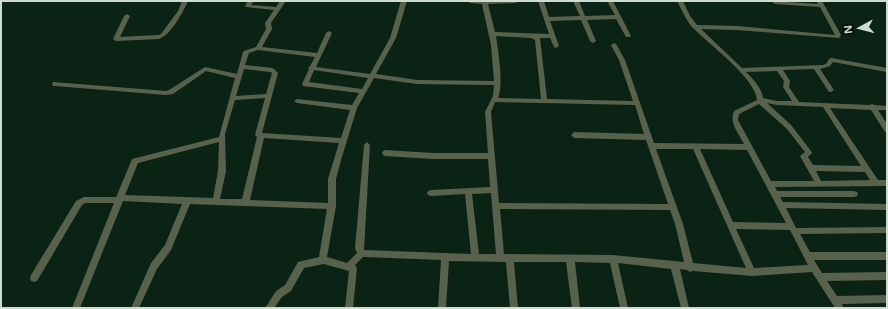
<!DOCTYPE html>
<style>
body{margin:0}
#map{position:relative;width:888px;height:309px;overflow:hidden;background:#0b2314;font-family:"Noto Sans",sans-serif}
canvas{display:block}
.frame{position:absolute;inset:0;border:2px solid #cddbd1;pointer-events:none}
.north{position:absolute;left:840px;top:8px;width:40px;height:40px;-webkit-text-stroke:3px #030a05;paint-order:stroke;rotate:263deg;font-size:11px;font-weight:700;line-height:16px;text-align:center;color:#cddbd1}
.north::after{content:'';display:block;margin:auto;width:14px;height:18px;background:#cddbd1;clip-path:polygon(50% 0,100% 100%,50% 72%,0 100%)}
</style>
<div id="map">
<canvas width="888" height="309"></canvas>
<div class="frame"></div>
<div class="north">N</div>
</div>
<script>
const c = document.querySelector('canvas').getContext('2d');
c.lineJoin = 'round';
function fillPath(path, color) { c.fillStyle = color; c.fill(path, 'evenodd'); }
fillPath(new Path2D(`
 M182,1H188C183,12 171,35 159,39L116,41L113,39L124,16L127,14L130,16L120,37L158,35L161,34L178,11Z
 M248,1H254L251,5L276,7L280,1H286L271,23L272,29L262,47L317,53L326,33L329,31L332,33L316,67L370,74L390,38L401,1H407L396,38L376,74L417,80L494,81L491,45L482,4L470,3L467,1H519L516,3L488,4L495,32L549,34L538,1H544L549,17L580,16L573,1H579L585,16L615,15L607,1H613L631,36L630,37H626L616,19L587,20L596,41L593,43L590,41L581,20L550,21L559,46L556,48L554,47L550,38H540L547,99L633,101L619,60L611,45L614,43L616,44L625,60L654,143L744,144C739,134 729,123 734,111L757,100C755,77 708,44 692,27C686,20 682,10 677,1H683L690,16L697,25L737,26L835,35L820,7L775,4L772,2L773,1L818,4L816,1H822L841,35L839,38L737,30L701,29L742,68L823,65L826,64L829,59L831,58L887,68V72L833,62L830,66L820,69L834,90L831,92H829L814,69L783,70L790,81L789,87L799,102L869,105L872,104L875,105L887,106V110H878L887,124V133L885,132L871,110L830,108L878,180H887V186L775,187L777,191H854L857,192L858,194L857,196L854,197H780L783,202L887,204V210L786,208L796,228L887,227V233L800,234L810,252H887V260H814L822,273L887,272V280L827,281L837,296L887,295V303L842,304L844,308H835L812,272L752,276L693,271L690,272L687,270L680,269L689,308H681L671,269L618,263L628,308H620L610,263L575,262L580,308H572L566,262H514L518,308H510L506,262L449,261L446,308H438L441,260L366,257H363L355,265L357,268L353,308H345L349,271L324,264L304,268L291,291L282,297L274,308H265L276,291L285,285L298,262L319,257L327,209L190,204L171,250L157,269L139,308H131L151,263L165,245L182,204L123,201L80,308H72L114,203H85L82,205L37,281L34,282L31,281L30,278L31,275L76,201L84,197H116L117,195L132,159L219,137L235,78L206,71L173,94L166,95L55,86H53L52,84L53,82L166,91L169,90L205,67L237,74L243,52L244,51L256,47L266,29L265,23L274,10L246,7L245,6ZM496,36L531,38L535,40L541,99L498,98C504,84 498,51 496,36ZM258,50L315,57L310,66L308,68L309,69L302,84L303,86L359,93L352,105L297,99L294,101L297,103L350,110L341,138L262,133L278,73L274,69L272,68L245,65L249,53ZM244,69L270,72L272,73L266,94L236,96ZM314,70L368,78L362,89L309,82ZM777,71L784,81L783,87L792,101H777L763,98C762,88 753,79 746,72ZM374,78L417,84L494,85L493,96L485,112L488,153H433L385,150L383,151L382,153L383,155L385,156L433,159H488L490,187L431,190L428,191L427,193L428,195L431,196L465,194L471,254L364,250L370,145L367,142L364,145L355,248L357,253L347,263L327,257L336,206V179L341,160L357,108ZM265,98L255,135L257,137L242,199H220L226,171L225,134L235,100ZM495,102L635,105L644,134L574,132L571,135L574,138L646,140L668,204L499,203L491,112ZM767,103L777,105L823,107L861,166L813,165L808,157L812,153L811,151L791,125ZM759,104L787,129L805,152L800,156L814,181H771L738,120L739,114ZM264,138L339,143L328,179V203L250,200ZM219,142L218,171L213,198L125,195L138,163ZM656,149H693L746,268L693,263L683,224ZM700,149L747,150L786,223L733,222ZM816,171L865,172L870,180L821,181ZM491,193L496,254H479L472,194ZM500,209L670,210L675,224L684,262L613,255L504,254ZM736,229L790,230L808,265L754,268Z`), '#57614c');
</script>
